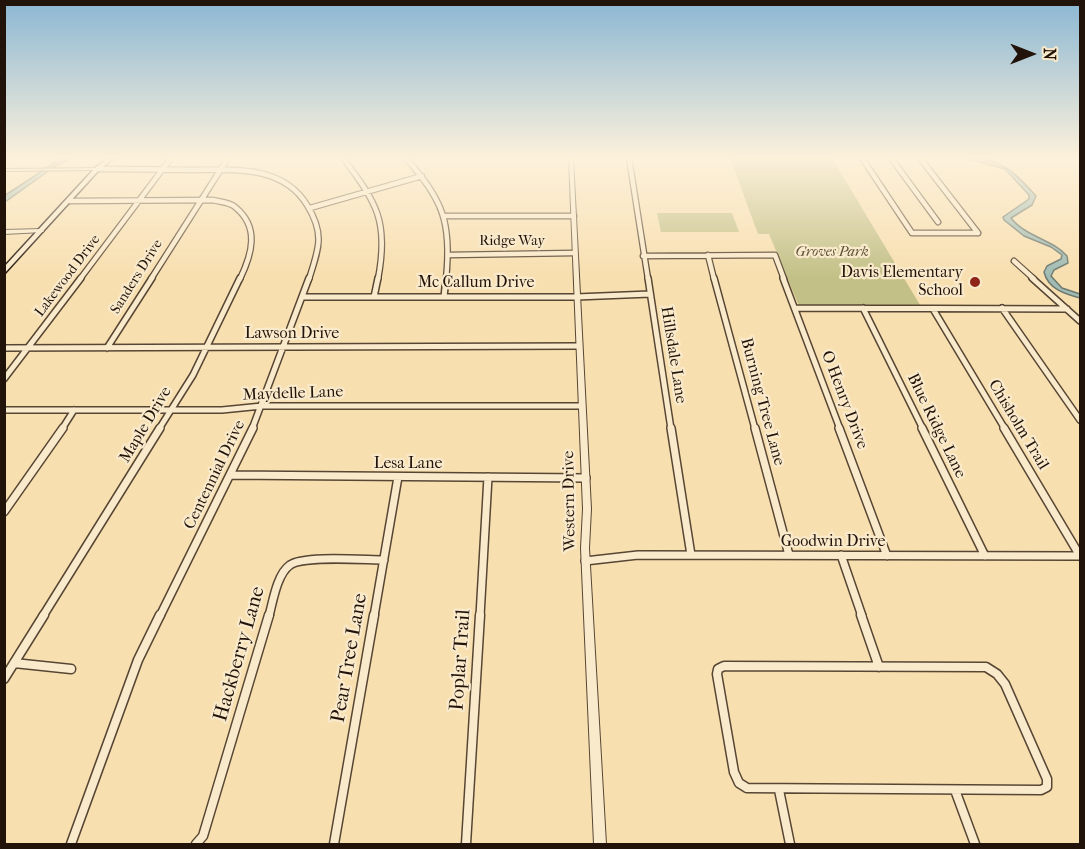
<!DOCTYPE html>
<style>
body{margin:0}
#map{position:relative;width:1085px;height:849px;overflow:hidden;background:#f8dfb0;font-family:"IM FELL French Canon",serif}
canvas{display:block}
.frame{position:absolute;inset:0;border:6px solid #211309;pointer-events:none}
.north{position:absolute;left:1001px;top:24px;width:60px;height:60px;-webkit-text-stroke:4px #faeacc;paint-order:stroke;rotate:90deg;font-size:16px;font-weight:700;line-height:24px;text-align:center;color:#211309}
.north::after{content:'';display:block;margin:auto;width:21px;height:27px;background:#211309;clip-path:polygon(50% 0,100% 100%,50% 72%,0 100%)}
</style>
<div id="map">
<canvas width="1085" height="849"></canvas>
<div class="frame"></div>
<div class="north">N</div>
</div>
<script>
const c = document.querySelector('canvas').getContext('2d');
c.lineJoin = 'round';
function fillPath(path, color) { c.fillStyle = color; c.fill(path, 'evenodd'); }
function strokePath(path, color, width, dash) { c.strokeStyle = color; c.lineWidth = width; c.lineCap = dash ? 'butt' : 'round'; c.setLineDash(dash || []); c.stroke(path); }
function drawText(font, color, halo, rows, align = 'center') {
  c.font = font + ' "IM FELL French Canon",serif'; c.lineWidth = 4.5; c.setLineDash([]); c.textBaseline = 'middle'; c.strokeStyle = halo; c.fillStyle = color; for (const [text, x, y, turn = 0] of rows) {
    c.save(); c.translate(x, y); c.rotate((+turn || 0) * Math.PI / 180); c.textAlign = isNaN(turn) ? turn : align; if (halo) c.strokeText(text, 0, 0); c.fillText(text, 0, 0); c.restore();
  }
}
fillPath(new Path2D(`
 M730,158H832L920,305L799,306L769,234H758Z
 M657,213H732L739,232H661Z`), '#c3c087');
const water = new Path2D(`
 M62,158H72L54,167L5,202L4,196Z
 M965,158C1002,158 1012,170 1036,196L1032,205L1011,218C1026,237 1052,239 1067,256L1068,263L1054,270L1051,276L1062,288L1080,294V298C1065,294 1048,289 1044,272L1047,266L1061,259L1062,255L1051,247L1024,236L1004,220L1003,217L1029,199V195L1005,169Z`);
fillPath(water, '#9fbbb3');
strokePath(water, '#6d786f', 1.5);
const minorFar3 = new Path2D(`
 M343,158C377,203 389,222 378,279
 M406,158C443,201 452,222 446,279
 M629,158L648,279
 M862,158L912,233H978
 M891,158L938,222
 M920,158L978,233
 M97,169C128,169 159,169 190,170C232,170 282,164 307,205C325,234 319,248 309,279
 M69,201L213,200C220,202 230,202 235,207C260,227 252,254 240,279
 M310,208L422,176
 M445,216H574
 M449,255L574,253
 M708,255L714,279
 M643,256L775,255L784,279
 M1014,261L1034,279
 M80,279L171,158
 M151,279L228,158`);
const minorFar2 = new Path2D(`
 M648,278L671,429
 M714,278L755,429
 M783,278L840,429
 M1032,278L1080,321
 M303,297H576L650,294
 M374,297L378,278
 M444,297L446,278
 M795,308L1067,309
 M863,308L923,429
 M1002,308L1080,420
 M933,309L1005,429
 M4,348L579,346
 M107,348L152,278
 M4,379L81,278
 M4,410H222L262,406H582
 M62,429L74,410
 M159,429L193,375L240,278
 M252,429L309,278`);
const minorFar1 = new Path2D(`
 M671,428L691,555
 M755,428L789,555
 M839,428L887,556
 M922,428L985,556
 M1004,428L1080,556
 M230,475L586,478
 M4,512L63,428
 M841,555L862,616
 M585,561L638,555L1080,556
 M43,616L160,428
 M160,616L253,428
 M269,616C273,601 277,574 290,565C303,555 365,560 384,560
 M374,616L398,477
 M480,616L488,477`);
const minor = new Path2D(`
 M861,615L879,667
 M14,663L71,669
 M724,666L986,667L997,674L1005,684L1047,779V787L1041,790L747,788L739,783L734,772L717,674L718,669Z
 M4,679L44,615
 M779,790L790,844
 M955,790L975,844
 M71,844L138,660L160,615
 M196,844L203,836L269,615
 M334,844L374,615
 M466,844L480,615`);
const tertiary = new Path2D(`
 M569,158H573L591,509L589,548L606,844H594L581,548L583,509Z
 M99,168V170H97L4,171V169Z
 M41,229L44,231L43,232L4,234V230Z`);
const secondary = new Path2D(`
 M108,158H114L99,170L4,274V267L95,168Z`);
strokePath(minorFar3, '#574633', 7);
strokePath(minorFar2, '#574633', 8);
strokePath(minorFar1, '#574633', 10);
strokePath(minor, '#574633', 11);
strokePath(tertiary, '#574633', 2);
strokePath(secondary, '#211309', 3);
strokePath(minorFar3, '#faeacc', 4.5);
strokePath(minorFar2, '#faeacc', 5);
strokePath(minorFar1, '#faeacc', 7);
strokePath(minor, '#faeacc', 8);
fillPath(tertiary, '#faeacc');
fillPath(secondary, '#faeacc');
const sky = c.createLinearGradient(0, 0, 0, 277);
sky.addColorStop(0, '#8bb7d3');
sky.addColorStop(0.57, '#fcf1db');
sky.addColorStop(1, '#fcf1db00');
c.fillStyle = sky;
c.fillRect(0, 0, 1085, 277);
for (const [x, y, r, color] of [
 [975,282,6,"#8f2418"]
]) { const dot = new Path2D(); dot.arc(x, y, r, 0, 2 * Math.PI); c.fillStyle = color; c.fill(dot); strokePath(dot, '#faeacc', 2); }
drawText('14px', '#211309', '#faeacc', [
 ["Ridge Way",512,242],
 ["Lakewood Drive",68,276,-53],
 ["Sanders Drive",137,277,-58]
]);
drawText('italic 14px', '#5a5035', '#faeacc', [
 ["Groves Park",832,253]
]);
drawText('16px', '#211309', '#faeacc', [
 ["Davis Elementary",963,273],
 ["School",963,291]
], 'right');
drawText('16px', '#211309', '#faeacc', [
 ["Mc Callum Drive",476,283],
 ["Lawson Drive",292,334],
 ["Hillsdale Lane",673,355,81],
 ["Maydelle Lane",293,394,-2],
 ["O Henry Drive",844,400,69],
 ["Burning Tree Lane",762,402,75],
 ["Maple Drive",146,425,-59],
 ["Chisholm Trail",1018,425,59],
 ["Blue Ridge Lane",936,426,64],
 ["Lesa Lane",408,464],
 ["Centennial Drive",215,475,-64],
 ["Western Drive",570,501,-91],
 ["Goodwin Drive",833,542]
]);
drawText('20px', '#211309', '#faeacc', [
 ["Hackberry Lane",240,654,-74],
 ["Pear Tree Lane",350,658,-80],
 ["Poplar Trail",461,660,-86]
]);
</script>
